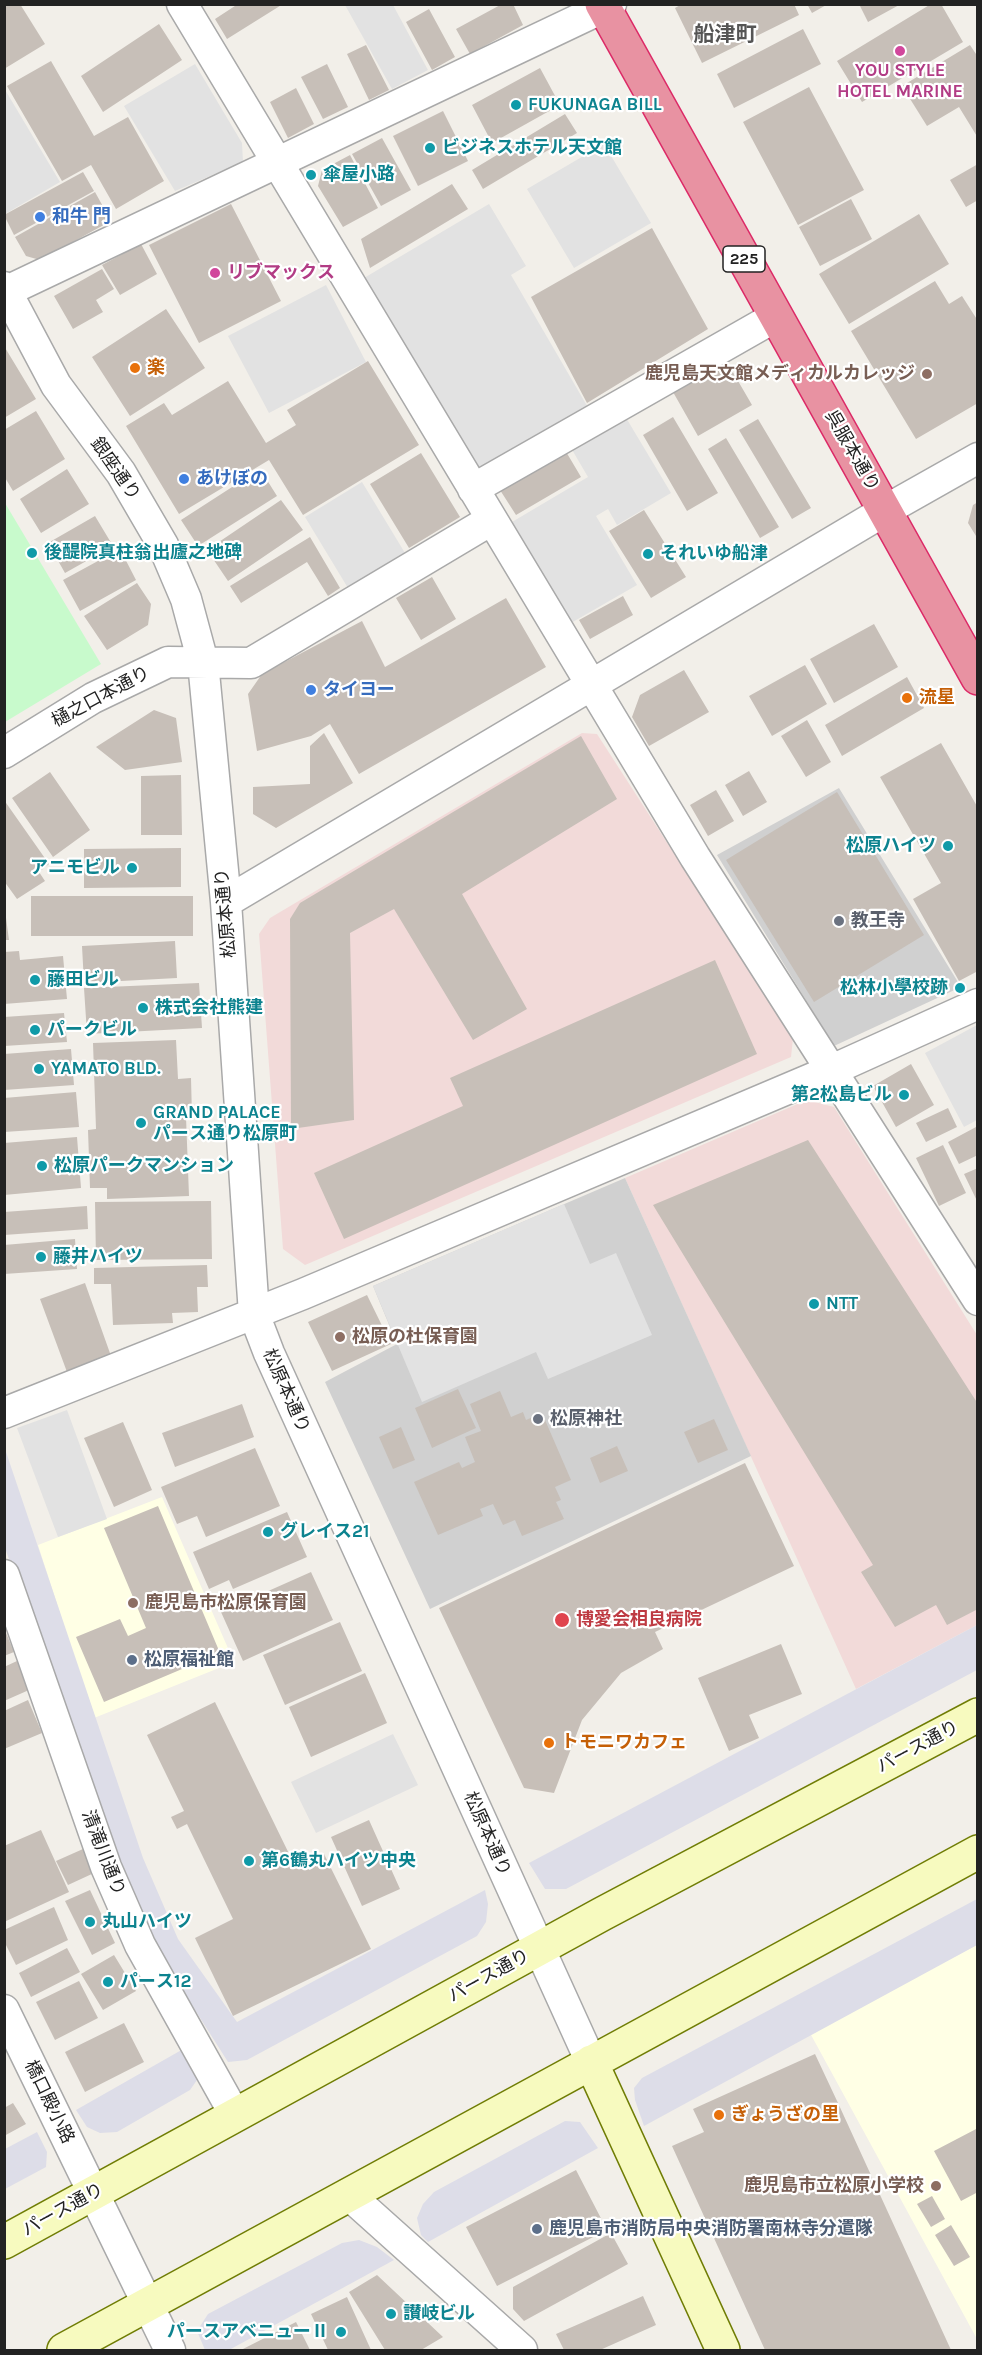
<!DOCTYPE html>
<meta charset="utf-8">
<style>
body{margin:0}
#map{position:relative;width:982px;height:2355px;overflow:hidden;background:#f2efe9;font-family:Karla,sans-serif}
canvas{display:block}
.frame{position:absolute;inset:0;border:6px solid #222;pointer-events:none}
</style>
<div id="map">
<canvas width="982" height="2355"></canvas>
<div class="frame"></div>
</div>
<script>
const c = document.querySelector('canvas').getContext('2d');
c.lineJoin = 'round';
function fillPath(path, color) { c.fillStyle = color; c.fill(path, 'evenodd'); }
function strokePath(path, color, width, dash) { c.strokeStyle = color; c.lineWidth = width; c.lineCap = dash ? 'butt' : 'round'; c.setLineDash(dash || []); c.stroke(path); }
function drawText(font, color, halo, rows, align = 'center') {
  c.font = font + ' Karla,"Noto Sans JP",sans-serif'; c.lineWidth = 4.5; c.setLineDash([]); c.textBaseline = 'middle'; c.strokeStyle = halo; c.fillStyle = color; for (const [text, x, y, turn = 0] of rows) {
    c.save(); c.translate(x, y); c.rotate((+turn || 0) * Math.PI / 180); c.textAlign = isNaN(turn) ? turn : align; if (halo) c.strokeText(text, 0, 0); c.fillText(text, 0, 0); c.restore();
  }
}
fillPath(new Path2D(`
 M582,733L597,734L793,1038L791,1057L305,1265L283,1249L259,934L270,918Z
 M807,1100L834,1107L977,1335V1625L856,1689L625,1178Z`), '#f2dad9');
fillPath(new Path2D(`
 M162,1497L234,1662L94,1718L38,1545Z
 M977,1945V2339L810,2033Z`), '#ffffe5');
fillPath(new Path2D(`
 M839,788L961,987L834,1046L717,855Z
 M625,1178L751,1456L430,1609L325,1382L397,1344L373,1286Z`), '#d0d0d0');
fillPath(new Path2D(`
 M5,503L101,664L5,722H4Z`), '#c8facc');
fillPath(new Path2D(`
 M345,5H393L428,70L392,89Z
 M195,64L242,143L243,162L175,191L124,106Z
 M4,88L60,182L5,214H4Z
 M604,144L651,223L574,268L527,189Z
 M489,204L526,266L511,275L590,411L481,474L364,278Z
 M326,285L366,362L269,413L228,336Z
 M625,416L671,493L617,525L608,509L596,516L637,585L571,623L512,522L588,477L571,448Z
 M362,482L408,558L351,593L305,517Z
 M977,1025V1120L964,1127L925,1053Z
 M564,1204L590,1264L616,1253L652,1335L548,1379L536,1352L422,1402L373,1286Z
 M67,1410L107,1519L58,1537L17,1428Z
 M393,1734L418,1785L316,1833L291,1782Z`), '#e2e2e2');
fillPath(new Path2D(`
 M4,1446L143,1858L178,1939L237,2022L485,1890L488,1904L486,1922L477,1936L247,2060L228,2062L148,1936L123,1876L5,1548Z
 M977,1625V1670L583,1880L566,1889H545L529,1863Z
 M977,1899V1945L644,2126L635,2100L634,2088L642,2078Z
 M185,2048L197,2068V2080L190,2090L117,2132L100,2133L87,2127L76,2110Z
 M565,2121L580,2122L598,2148L428,2242L421,2235L417,2218L423,2204L434,2192Z
 M37,2132L47,2152L46,2167L5,2189V2149Z
 M359,2240L377,2247L394,2260L229,2350H205L197,2331L208,2314L342,2243Z`), '#dddde8');
fillPath(new Path2D(`
 M20,4L45,44L4,69V6Z
 M238,4H283L227,39L215,19Z
 M502,4H513L523,25L470,54L456,29Z
 M682,4H794L799,15L702,63L675,8Z
 M807,4H828L812,13Z
 M859,4H901L868,22Z
 M931,4H941L963,42L862,102L837,61Z
 M429,9L455,57L432,70L406,22Z
 M159,24L182,60L103,112L81,76Z
 M803,29L821,64L734,108L717,74Z
 M366,45L389,90L369,100L347,54Z
 M970,45L978,57V138L959,107L927,126L902,86Z
 M51,61L94,136L128,117L164,181L116,209L91,165L62,181L7,86Z
 M327,64L348,107L323,119L301,77Z
 M540,68L560,105L492,143L472,105Z
 M809,87L864,190L798,225L743,122Z
 M296,88L314,124L288,138L270,102Z
 M443,111L468,161L418,186L393,136Z
 M565,114L577,133L483,189L472,170Z
 M382,138L411,190L381,206L352,154Z
 M350,155L378,208L343,227L318,186L322,170Z
 M978,164V200L966,207L950,180Z
 M83,172L94,191L14,235L4,215Z
 M452,184L468,209L370,268L361,239Z
 M95,192L111,221L40,260L26,256L15,237Z
 M851,199L872,239L820,266L799,227Z
 M231,204L281,301L199,343L149,245Z
 M919,214L949,264L849,324L819,274Z
 M652,228L708,329L587,403L531,297Z
 M141,244L157,274L120,295L102,265Z
 M102,269L114,289L96,300L103,312L73,329L54,296Z
 M935,281L949,304L962,296L978,321V403L916,439L851,331Z
 M166,309L205,368L130,416L92,357Z
 M4,346L36,399L4,418Z
 M368,361L419,445L303,515L269,460L179,514L126,426L164,403L172,415L228,381L266,443L296,425L287,410Z
 M727,362L752,405L698,436L673,392Z
 M36,411L65,459L13,491L4,476V430Z
 M673,417L718,493L687,511L643,435Z
 M758,419L811,508L792,519L739,430Z
 M726,438L779,527L760,538L708,449Z
 M565,450L581,477L516,515L500,490Z
 M421,453L460,517L409,548L370,484Z
 M67,469L89,504L41,533L20,499Z
 M260,469L277,496L198,546L181,520Z
 M281,500L303,530L228,581L207,550Z
 M978,502V535L976,536L968,523L973,505Z
 M644,510L686,577L651,598L609,531Z
 M95,516L113,546L65,573L48,543Z
 M310,537L340,588L328,596L307,562L241,603L230,586Z
 M120,549L136,580L80,611L63,580Z
 M432,577L456,619L421,640L396,598Z
 M137,583L151,604L148,625L107,650L84,616Z
 M623,596L633,615L590,639L579,620Z
 M506,598L546,667L359,774L330,724L311,736L257,751L248,694L262,674L362,621L385,667Z
 M874,624L898,667L834,703L810,659Z
 M805,665L827,704L772,736L749,696Z
 M684,670L709,712L649,746L632,717L640,695Z
 M907,677L924,708L842,756L825,725Z
 M154,710L176,718L182,762L125,770L96,747Z
 M807,720L831,762L806,777L781,736Z
 M324,733L353,783L276,828L253,814V787L310,784V746Z
 M581,736L617,799L462,894L527,1009L473,1040L394,909L350,933L354,1120L291,1129L290,919L300,903Z
 M941,743L978,808V971L959,981L913,899L941,883L880,777Z
 M749,771L767,802L743,816L725,785Z
 M50,772L90,830L53,857L12,798Z
 M181,775L182,835H141V776Z
 M716,790L734,821L708,836L690,805Z
 M837,792L924,935L814,1002L726,860Z
 M4,800L49,864L39,872L45,881L17,899L4,881Z
 M181,848V887L84,888V849Z
 M31,896H193V936H31Z
 M4,903L9,940H4Z
 M175,941L177,978L84,983L82,946Z
 M19,951L20,960L63,956L67,999L4,1004V952Z
 M715,960L757,1054L344,1239L314,1173L463,1106L450,1078Z
 M199,983L202,1028L87,1034L84,988Z
 M64,1013L67,1042L4,1046V1017Z
 M176,1040L178,1079L191,1078L192,1117H186L189,1196L107,1199V1188H90L88,1130L96,1129L93,1043Z
 M71,1049L74,1085L4,1090V1054Z
 M911,1064L934,1105L896,1127L873,1086Z
 M76,1092L79,1127L4,1132V1098Z
 M948,1108L957,1127L926,1142L916,1123Z
 M976,1127L978,1155L959,1164L948,1142Z
 M77,1137L81,1188L4,1195V1143Z
 M808,1140L978,1404V1609L947,1625L936,1605L895,1627L861,1572L873,1565L653,1205Z
 M943,1145L966,1193L939,1206L916,1158Z
 M978,1168V1203L964,1174Z
 M211,1201L212,1259L96,1260L95,1202Z
 M87,1206L88,1229L4,1235V1212Z
 M75,1239L77,1269L4,1274V1245Z
 M207,1265L208,1287H197L198,1312L172,1313L173,1323L113,1325L111,1284H94V1268Z
 M85,1283L111,1356L67,1372L40,1299Z
 M367,1295L391,1344L332,1371L308,1322Z
 M458,1389L476,1428L432,1448L415,1408Z
 M500,1391L511,1417L523,1412L526,1420L542,1413L571,1480L555,1487L561,1500L556,1502L564,1519L522,1536L515,1520L503,1525L493,1504L480,1509L483,1516L438,1535L414,1482L459,1462L462,1468L475,1462L465,1437L481,1431L470,1404Z
 M242,1404L254,1437L175,1467L162,1433Z
 M714,1419L728,1450L698,1463L684,1432Z
 M123,1422L152,1490L114,1507L84,1438Z
 M401,1427L415,1460L393,1469L379,1437Z
 M617,1446L628,1471L600,1483L590,1458Z
 M255,1448L280,1506L206,1537L197,1516L177,1524L161,1487Z
 M745,1463L794,1566L655,1632L663,1649L621,1673L582,1720L554,1793L524,1788L439,1608Z
 M158,1506L220,1653L104,1702L76,1637L120,1619L128,1636L146,1628L104,1528Z
 M287,1512L307,1557L233,1589L229,1580L209,1589L193,1552Z
 M311,1572L333,1620L243,1661L221,1612Z
 M340,1622L362,1671L285,1705L263,1655Z
 M4,1628L14,1652L4,1656Z
 M781,1644L802,1694L749,1715L759,1738L729,1751L698,1678Z
 M17,1661L29,1690L4,1701V1667Z
 M365,1673L387,1723L311,1757L289,1707Z
 M28,1700L42,1733L4,1749V1711Z
 M215,1702L296,1868L324,1854L371,1949L233,2016L195,1938L233,1919L187,1824L177,1829L171,1817L184,1811L147,1735Z
 M369,1820L400,1889L362,1906L331,1837Z
 M41,1830L69,1892L4,1922V1846Z
 M83,1849L94,1873L68,1885L56,1861Z
 M90,1890L115,1943L92,1955L65,1901Z
 M54,1907L68,1940L16,1965L4,1941V1930Z
 M67,1948L80,1972L31,1997L19,1973Z
 M114,1955L136,1991L103,2010L81,1974Z
 M79,1981L98,2018L55,2040L36,2002Z
 M124,2023L144,2062L85,2092L65,2052Z
 M815,2054L838,2103L951,2350H765L672,2146L704,2132L693,2109Z
 M13,2103L26,2124L4,2136V2108Z
 M978,2128V2192L961,2201L934,2151Z
 M576,2170L607,2230L497,2286L466,2227Z
 M932,2196L945,2219L931,2227L917,2204Z
 M951,2225L970,2257L954,2266L935,2235Z
 M611,2233L628,2264L524,2321L513,2309V2287Z
 M377,2275L443,2337L421,2350H385L349,2292Z
 M643,2296L656,2325L600,2350H564L556,2334Z
 M347,2297L371,2350H328L311,2314Z
 M296,2322L310,2350H241Z`), '#c7bfb8');
const street = new Path2D(`
 M182,4L695,857L978,1300
 M4,287L56,385L121,473L163,545L186,599L203,662L226,902L254,1314L269,1353L591,2062
 M7,291L611,4
 M473,489L775,317
 M4,753L93,698L168,662L251,663L491,520
 M226,902L886,510L978,458
 M4,1413L303,1294L832,1070L978,1004
 M4,1575L106,1867L140,1945L235,2115
 M4,2010L170,2350
 M348,2194L522,2350`);
const secondary = new Path2D(`
 M591,2062L723,2350
 M4,2242L602,1914L978,1715
 M64,2350L978,1852`);
const highway = new Path2D(`
 M602,4L978,678`);
strokePath(street, '#a9a9a9', 33);
strokePath(secondary, '#707d05', 36);
strokePath(highway, '#dc2a67', 36);
strokePath(street, '#fff', 30);
strokePath(secondary, '#f7fabf', 33);
strokePath(highway, '#e892a2', 33);
for (const [x, y, r, color] of [
 [900,51,6,"#d1479c"],
 [516,105,6,"#0f9aa8"],
 [430,148,6,"#0f9aa8"],
 [311,175,6,"#0f9aa8"],
 [40,217,6,"#3f7fe0"],
 [215,273,6,"#d1479c"],
 [135,368,6,"#e8710a"],
 [927,374,6,"#8d6e63"],
 [184,479,6,"#3f7fe0"],
 [32,553,6,"#0f9aa8"],
 [648,554,6,"#0f9aa8"],
 [311,690,6,"#3f7fe0"],
 [907,698,6,"#e8710a"],
 [948,846,6,"#0f9aa8"],
 [132,868,6,"#0f9aa8"],
 [839,921,6,"#6b7280"],
 [35,980,6,"#0f9aa8"],
 [960,988,6,"#0f9aa8"],
 [143,1008,6,"#0f9aa8"],
 [35,1030,6,"#0f9aa8"],
 [39,1069,6,"#0f9aa8"],
 [904,1095,6,"#0f9aa8"],
 [141,1123,6,"#0f9aa8"],
 [42,1166,6,"#0f9aa8"],
 [41,1257,6,"#0f9aa8"],
 [814,1304,6,"#0f9aa8"],
 [340,1337,6,"#8d6e63"],
 [538,1419,6,"#6b7280"],
 [268,1532,6,"#0f9aa8"],
 [133,1603,6,"#8d6e63"],
 [562,1620,8,"#e0444e"],
 [132,1660,6,"#5c6f8a"],
 [549,1743,6,"#e8710a"],
 [249,1861,6,"#0f9aa8"],
 [90,1922,6,"#0f9aa8"],
 [108,1982,6,"#0f9aa8"],
 [719,2115,6,"#e8710a"],
 [936,2186,6,"#8d6e63"],
 [537,2229,6,"#5c6f8a"],
 [391,2314,6,"#0f9aa8"],
 [341,2332,6,"#0f9aa8"]
]) { const dot = new Path2D(); dot.arc(x, y, r, 0, 2 * Math.PI); c.fillStyle = color; c.fill(dot); strokePath(dot, '#fff', 2); }
for (const [x, y, w] of [
 [744,259,42]
]) { const box = new Path2D(); box.roundRect(x - w / 2, y - 13, w, 26, 4.5); c.fillStyle = '#fff'; c.fill(box); strokePath(box, '#222', 1.5); }
drawText('bold 16px', '#222', null, [
 ["225",744,259]
]);
drawText('bold 18px', '#b23c85', '#fff', [
 ["YOU STYLE",900,71],
 ["HOTEL MARINE",900,92],
 ["リブマックス",227,273,"left"]
]);
drawText('bold 18px', '#0d838f', '#fff', [
 ["FUKUNAGA BILL",528,105],
 ["ビジネスホテル天文館",442,148],
 ["傘屋小路",323,175],
 ["後醍院真柱翁出廬之地碑",44,553],
 ["それいゆ船津",660,554],
 ["松原ハイツ",936,846,"right"],
 ["アニモビル",120,868,"right"],
 ["藤田ビル",47,980],
 ["松林小學校跡",948,988,"right"],
 ["株式会社熊建",155,1008],
 ["パークビル",47,1030],
 ["YAMATO BLD.",51,1069],
 ["第2松島ビル",892,1095,"right"],
 ["GRAND PALACE",153,1113],
 ["パース通り松原町",153,1134],
 ["松原パークマンション",54,1166],
 ["藤井ハイツ",53,1257],
 ["NTT",826,1304],
 ["グレイス21",280,1532],
 ["第6鶴丸ハイツ中央",261,1861],
 ["丸山ハイツ",102,1922],
 ["パース12",120,1982],
 ["讃岐ビル",403,2314],
 ["パースアベニューⅡ",329,2332,"right"]
], 'left');
drawText('bold 18px', '#366cbe', '#fff', [
 ["和牛 門",52,217],
 ["あけぼの",196,479],
 ["タイヨー",323,690]
], 'left');
drawText('bold 18px', '#c56008', '#fff', [
 ["楽",147,368],
 ["流星",919,698],
 ["トモニワカフェ",561,1743],
 ["ぎょうざの里",731,2115]
], 'left');
drawText('bold 18px', '#785e54', '#fff', [
 ["鹿児島天文館メディカルカレッジ",915,374],
 ["松原の杜保育園",352,1337,"left"],
 ["鹿児島市松原保育園",145,1603,"left"],
 ["鹿児島市立松原小学校",924,2186]
], 'right');
drawText('18px', '#222', '#fff', [
 ["呉服本通り",852,451,60],
 ["銀座通り",115,469,55],
 ["樋之口本通り",101,697,-28],
 ["松原本通り",226,913,-95],
 ["松原本通り",286,1391,66],
 ["パース通り",918,1747,-28],
 ["松原本通り",487,1834,66],
 ["清滝川通り",103,1853,69],
 ["パース通り",489,1976,-29],
 ["橋口殿小路",49,2102,64],
 ["パース通り",63,2210,-29]
]);
drawText('bold 18px', '#5b616d', '#fff', [
 ["教王寺",851,921],
 ["松原神社",550,1419]
], 'left');
drawText('bold 18px', '#be3a42', '#fff', [
 ["博愛会相良病院",576,1620]
], 'left');
drawText('bold 18px', '#4e5e75', '#fff', [
 ["松原福祉館",144,1660],
 ["鹿児島市消防局中央消防署南林寺分遣隊",549,2229]
], 'left');
drawText('bold 21px', '#555', '#fff', [
 ["船津町",725,35]
]);
</script>
